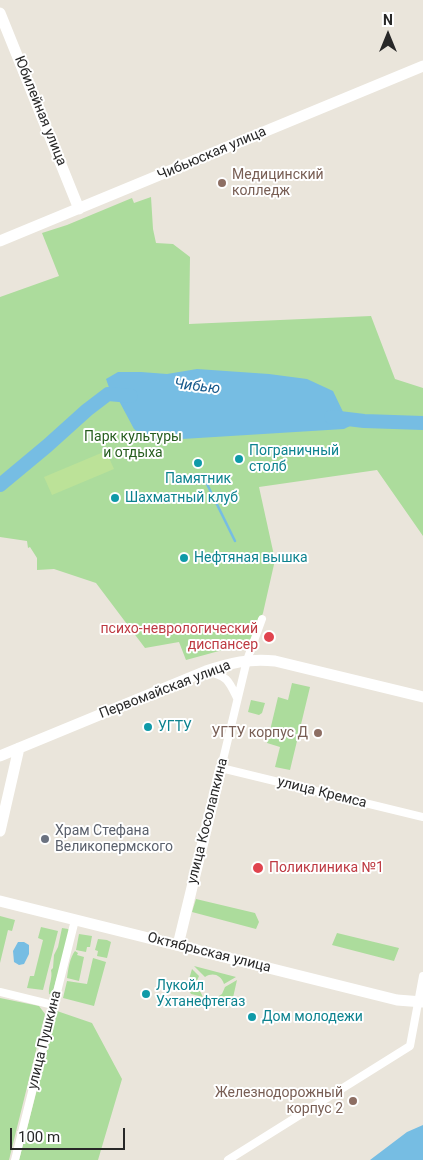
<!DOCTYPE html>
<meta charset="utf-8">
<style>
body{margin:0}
#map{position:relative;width:423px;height:1160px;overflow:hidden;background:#eae5db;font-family:Roboto,sans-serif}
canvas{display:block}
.north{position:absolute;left:363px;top:10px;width:50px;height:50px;-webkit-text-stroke:4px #fff;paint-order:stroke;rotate:0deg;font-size:14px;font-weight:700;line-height:20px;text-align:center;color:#282828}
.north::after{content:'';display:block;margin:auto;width:18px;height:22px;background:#282828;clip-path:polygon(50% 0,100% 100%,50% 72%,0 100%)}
.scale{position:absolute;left:10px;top:1128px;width:115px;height:22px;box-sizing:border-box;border:2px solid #282828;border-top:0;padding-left:6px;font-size:15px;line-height:18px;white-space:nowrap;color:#282828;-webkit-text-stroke:4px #fff;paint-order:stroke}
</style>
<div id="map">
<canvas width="423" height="1160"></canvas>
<div class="north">N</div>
<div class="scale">100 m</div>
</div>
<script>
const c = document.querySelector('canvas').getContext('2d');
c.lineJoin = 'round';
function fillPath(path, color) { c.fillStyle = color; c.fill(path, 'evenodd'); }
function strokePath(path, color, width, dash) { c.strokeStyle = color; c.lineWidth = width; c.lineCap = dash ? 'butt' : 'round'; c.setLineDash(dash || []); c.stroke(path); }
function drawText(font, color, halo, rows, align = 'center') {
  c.font = font + ' Roboto,sans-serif'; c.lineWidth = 4; c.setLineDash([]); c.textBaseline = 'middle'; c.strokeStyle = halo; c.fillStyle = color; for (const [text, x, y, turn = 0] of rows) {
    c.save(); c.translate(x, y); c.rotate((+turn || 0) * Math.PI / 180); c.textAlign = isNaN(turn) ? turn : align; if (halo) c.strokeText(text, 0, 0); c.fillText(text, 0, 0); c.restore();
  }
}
fillPath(new Path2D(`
 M151,197L153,229L156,243L173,244L190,257L189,324L371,316L395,379L423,388V536L377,470L259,487L275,560L263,613L251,640L241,645L186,660L179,642L145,648L96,583L54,569L37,570V558L30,547L28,548L27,541L0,537V297L59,276L42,233L67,225L132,198L134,203Z
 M292,683L310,687L290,770L275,767L280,747L267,743L278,697L288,700Z
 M251,700L265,703L262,713L259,715L248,712Z
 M196,899L255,913L259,922L256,929L192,912Z
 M0,916L15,920L12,931L8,930L0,963Z
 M41,927L58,931L43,990L27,988L30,976H34L43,940L38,938Z
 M62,928L68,929L70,931L52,995L49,994C48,986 53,978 51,970L53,968L54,955L58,947Z
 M337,933L399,948L394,961L332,945Z
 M79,934L92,936L90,947H87L86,952L76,950Z
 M98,939L107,940L111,942L107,958L97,956L98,951L95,950Z
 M75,951L78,953L77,955L84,957L79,981L67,978C68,970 70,957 75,951Z
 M93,958L106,962L94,1006L63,998L67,981L87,984Z
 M194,966L236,977L224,984C221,975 213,972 205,977Z
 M192,969L199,976L195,985L197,987L198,991H200L203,997L191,994L187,986Z
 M237,980L232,1002L214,999L222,994L225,987Z
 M0,998L39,1006L45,1014L9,1160H0Z
 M57,1011L92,1023L122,1079L98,1160H19Z`), '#acdc9c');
fillPath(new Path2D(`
 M106,451L114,469L52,495L44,477Z`), '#bce298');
fillPath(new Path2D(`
 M197,369L269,374L307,379L333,391L344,414H348L350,426L344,429L166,440L146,438L134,429L118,399H113L106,379L118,372H141L167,374Z
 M18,942H24L29,945V954L24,964L19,965L14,962L13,951Z
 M423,1125V1160H370L407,1132Z`), '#76bde3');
strokePath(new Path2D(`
 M205,474V480L235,541`), '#76bde3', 2.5);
strokePath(new Path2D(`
 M331,417L364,421L423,423
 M0,485L47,446L87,410L108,394L131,396`), '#76bde3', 14);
strokePath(new Path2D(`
 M262,619L247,660L221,768L423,817
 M207,672C227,675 229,681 237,698
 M0,992L53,1005
 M15,1160L75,920
 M228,1160L410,1046L423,976`), '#fff', 8);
strokePath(new Path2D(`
 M0,13L79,209
 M0,241L423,66
 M0,756L206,671C230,663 250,658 275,661L423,697
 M0,831L19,748
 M0,901L397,1000L423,1002
 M178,945L221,768`), '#fff', 11);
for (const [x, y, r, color] of [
 [222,183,5,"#8d6e63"],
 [239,459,5,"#0f9aa8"],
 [198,463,5,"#0f9aa8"],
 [115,498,5,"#0f9aa8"],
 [184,558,5,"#0f9aa8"],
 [269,637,6,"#e0444e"],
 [148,727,5,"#0f9aa8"],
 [318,733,5,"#8d6e63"],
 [45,839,5,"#6b7280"],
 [258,868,6,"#e0444e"],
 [146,994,5,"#0f9aa8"],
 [252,1017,5,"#0f9aa8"],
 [353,1101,5,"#8d6e63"]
]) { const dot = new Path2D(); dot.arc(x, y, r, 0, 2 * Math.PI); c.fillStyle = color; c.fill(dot); strokePath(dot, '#fff', 2); }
drawText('14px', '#282828', '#fff', [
 ["Юбилейная улица",40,111,68],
 ["Чибьюская улица",212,154,-23],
 ["Первомайская улица",165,690,-21],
 ["улица Кремса",322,793,14],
 ["улица Косолапкина",208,821,-76],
 ["Октябрьская улица",209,953,14],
 ["улица Пушкина",45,1040,-76]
]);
drawText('14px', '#785e54', '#fff', [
 ["Медицинский",232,175,"left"],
 ["колледж",232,191,"left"],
 ["УГТУ корпус Д",308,733],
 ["Железнодорожный",343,1093],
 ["корпус 2",343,1109]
], 'right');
drawText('14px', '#275e1f', '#fff', [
 ["Парк культуры",133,437],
 ["и отдыха",133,453]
]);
drawText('14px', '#0d838f', '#fff', [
 ["Пограничный",249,451],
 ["столб",249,467],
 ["Памятник",198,479,"center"],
 ["Шахматный клуб",125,498],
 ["Нефтяная вышка",194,558],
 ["УГТУ",158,727],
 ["Лукойл",156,986],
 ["Ухтанефтегаз",156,1002],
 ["Дом молодежи",262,1017]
], 'left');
drawText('14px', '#be3a42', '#fff', [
 ["психо-неврологический",258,629],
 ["диспансер",258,645],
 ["Поликлиника №1",269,868,"left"]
], 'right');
drawText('14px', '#5b616d', '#fff', [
 ["Храм Стефана",55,831],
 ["Великопермского",55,847]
], 'left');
drawText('italic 15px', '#185a8c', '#fff', [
 ["Чибью",197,387,6]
]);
</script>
